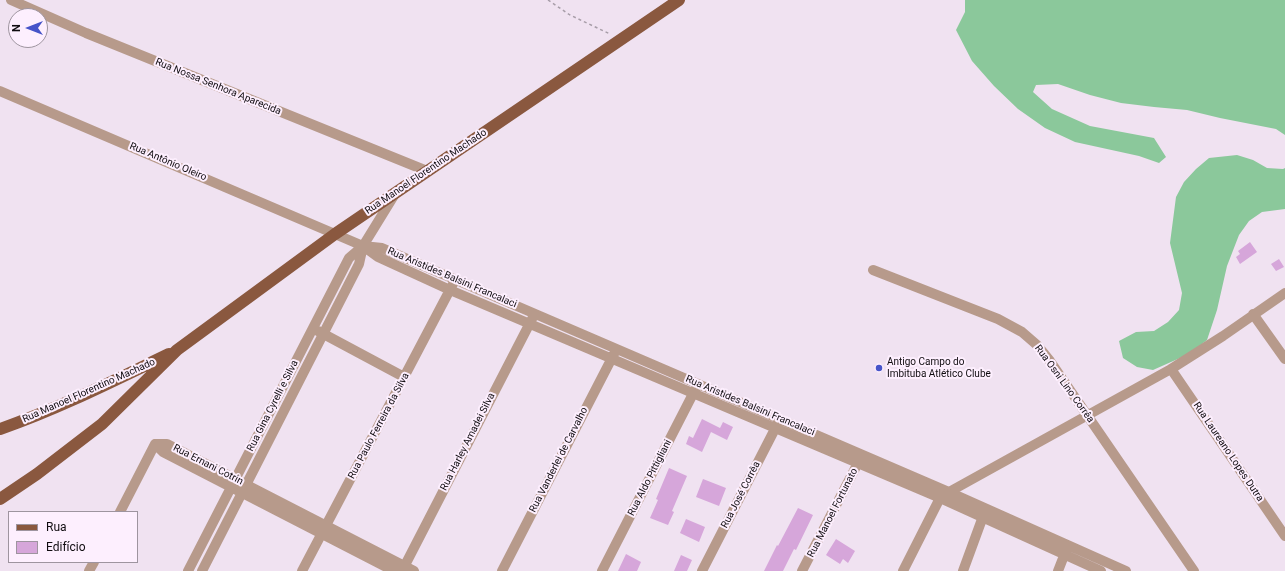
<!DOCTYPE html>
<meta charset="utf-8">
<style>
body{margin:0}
#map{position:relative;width:1285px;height:571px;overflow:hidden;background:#f0e2f1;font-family:Roboto,sans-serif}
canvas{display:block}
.legend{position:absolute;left:8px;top:511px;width:130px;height:52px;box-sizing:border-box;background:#fdeffe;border:1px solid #9e949f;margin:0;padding:5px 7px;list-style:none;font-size:12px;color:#100c10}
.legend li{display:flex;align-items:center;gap:8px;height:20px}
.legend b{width:20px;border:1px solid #9e949f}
.north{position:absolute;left:8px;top:8px;width:40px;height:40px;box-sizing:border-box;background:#fdeffe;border:1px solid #9e949f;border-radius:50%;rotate:270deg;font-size:11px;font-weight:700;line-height:16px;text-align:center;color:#100c10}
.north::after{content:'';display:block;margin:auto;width:14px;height:18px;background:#4654c9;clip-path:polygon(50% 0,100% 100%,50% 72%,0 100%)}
</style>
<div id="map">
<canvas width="1285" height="571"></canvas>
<ul class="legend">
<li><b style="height:5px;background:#8a583f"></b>Rua</li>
<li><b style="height:11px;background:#d6a6da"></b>Edifício</li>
</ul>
<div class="north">N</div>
</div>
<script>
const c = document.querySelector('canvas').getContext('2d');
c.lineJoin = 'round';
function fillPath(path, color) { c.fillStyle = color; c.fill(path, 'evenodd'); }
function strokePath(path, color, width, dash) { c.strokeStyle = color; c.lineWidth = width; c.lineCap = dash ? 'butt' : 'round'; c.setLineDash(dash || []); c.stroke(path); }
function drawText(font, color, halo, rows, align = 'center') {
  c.font = font + ' Roboto,sans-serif'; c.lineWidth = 4; c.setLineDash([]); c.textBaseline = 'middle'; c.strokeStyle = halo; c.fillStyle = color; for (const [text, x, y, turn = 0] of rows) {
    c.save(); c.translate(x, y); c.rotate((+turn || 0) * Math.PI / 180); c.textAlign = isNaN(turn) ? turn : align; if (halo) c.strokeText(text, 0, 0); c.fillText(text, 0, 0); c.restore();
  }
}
fillPath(new Path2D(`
 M965,0H1285V135L1276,129L1220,118L1187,110L1154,107L1121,103L1090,95L1058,84L1036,85L1033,92L1052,109L1090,126L1154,138L1166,157L1159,163L1139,156L1075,142L1045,128L1018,109L994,86L972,61L956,30L965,12Z
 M1237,155L1253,160L1267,168L1283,169L1285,168V209L1262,212L1249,221L1239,235L1227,266L1217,310L1207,340L1189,354L1153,370L1137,367L1123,358L1119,341L1136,332L1154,331L1168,322L1179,310L1182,293L1170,243L1176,197L1184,182L1196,169L1209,158Z`), '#8bc89b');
fillPath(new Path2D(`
 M1250,242L1257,252L1240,264L1236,257L1240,254L1238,251Z
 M1279,259L1284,267L1276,271L1271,264Z
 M702,419L720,428L723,422L733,427L727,440L711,432L702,452L686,444L689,436L693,438Z
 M669,468L687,476L672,511L674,512L668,525L650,518L658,500L656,499Z
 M703,479L726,488L719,506L696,497Z
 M798,508L813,515L796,550L794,549L783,571H764L777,545L778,546Z
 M686,519L705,527L699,542L680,533Z
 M836,539L855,551L848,563L843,559L840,564L826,555Z
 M626,554L641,562L637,571H618Z
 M681,555L692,560L687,571H674Z`), '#d6a6da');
strokePath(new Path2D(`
 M548,0L570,15L610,34`), '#a79da8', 1.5, [3, 3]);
strokePath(new Path2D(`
 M11,0L86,33L427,171
 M0,91L363,246L378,257L450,290L940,498L1101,571
 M363,246L382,248L949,492L1126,571
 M873,270L998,319L1022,332L1037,345L1050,361L1194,571
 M1253,314L1285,359
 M318,331L404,377
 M1171,369L1285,536
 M155,444H167L414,571
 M155,444L163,452L394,571
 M120,512L155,444
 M89,571L94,562
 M188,571L349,258L363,246
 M202,571L359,264L363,246L395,194
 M302,571L453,284
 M402,571L532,319
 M502,571L614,354
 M602,571L696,388
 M702,571L778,423
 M802,571L860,459
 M903,571L940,498L949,492L1171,369L1223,336L1285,293
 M963,571L985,511
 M1058,571L1067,548`), '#b79a8b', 10);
strokePath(new Path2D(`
 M0,429C58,409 113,381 169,354
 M0,499L37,474L102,424L177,350L335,234L679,0`), '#8a583f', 12);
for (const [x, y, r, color] of [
 [879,368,4,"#4654c9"]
]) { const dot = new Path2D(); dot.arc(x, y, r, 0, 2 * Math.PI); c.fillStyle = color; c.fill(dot); strokePath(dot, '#fdeffe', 1.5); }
drawText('10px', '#100c10', '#fdeffe', [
 ["Rua Nossa Senhora Aparecida",218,87,22],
 ["Rua Antônio Oleiro",168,162,23],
 ["Rua Manoel Florentino Machado",426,172,-34],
 ["Rua Aristides Balsini Francalaci",452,278,23],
 ["Rua Osni Lino Corrêa",1064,384,54],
 ["Rua Manoel Florentino Machado",89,391,-24],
 ["Rua Gina Cyrelli e Silva",273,406,-63],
 ["Rua Aristides Balsini Francalaci",750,406,23],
 ["Rua Paulo Ferreira da Silva",379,426,-62],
 ["Rua Harley Amadei Silva",468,442,-63],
 ["Rua Laureano Lopes Dutra",1228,452,56],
 ["Rua Vanderlei de Carvalho",559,460,-63],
 ["Rua Ernani Cotrin",208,465,27],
 ["Rua Aldo Pittigliani",650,478,-63],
 ["Rua José Corrêa",741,495,-63],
 ["Rua Manoel Fortunato",833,513,-63]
]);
drawText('10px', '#100c10', '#fdeffe', [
 ["Antigo Campo do",887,362],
 ["Imbituba Atlético Clube",887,374]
], 'left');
</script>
